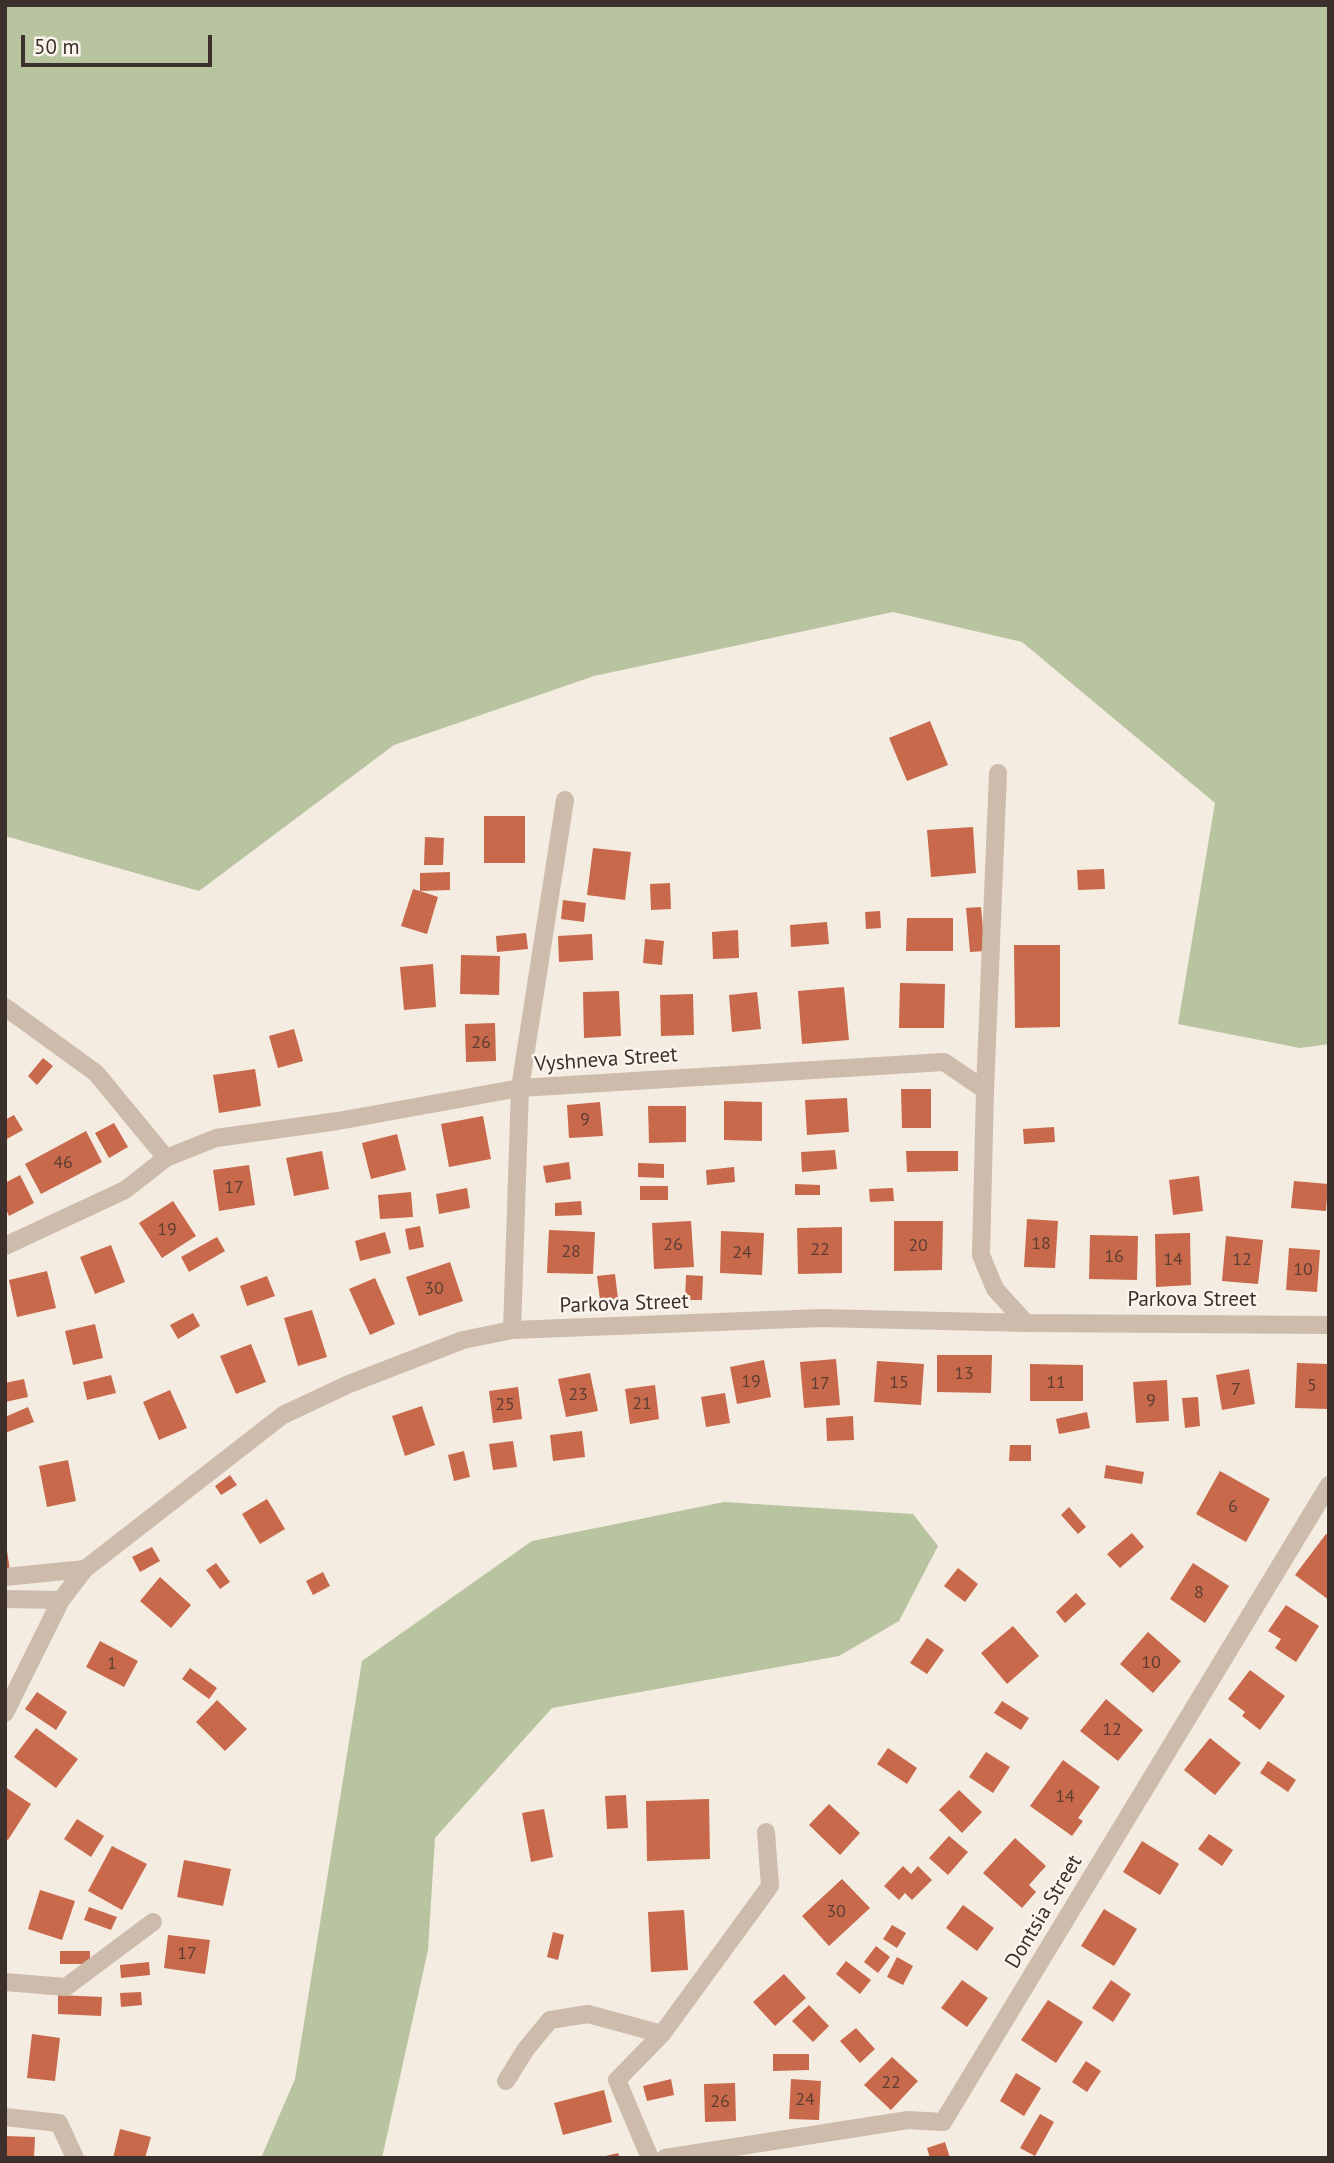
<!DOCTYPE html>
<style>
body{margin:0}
#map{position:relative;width:1334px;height:2163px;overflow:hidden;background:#f4ebe1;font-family:"PT Sans",sans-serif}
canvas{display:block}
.frame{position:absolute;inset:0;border:7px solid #3b302b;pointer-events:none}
.scale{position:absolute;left:21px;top:35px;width:191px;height:32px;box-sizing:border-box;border:4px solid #3b302b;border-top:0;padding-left:9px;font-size:21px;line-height:24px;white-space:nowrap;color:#3b302b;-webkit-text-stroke:5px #fbf5ee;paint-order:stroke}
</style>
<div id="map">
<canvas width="1334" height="2163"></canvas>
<div class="frame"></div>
<div class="scale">50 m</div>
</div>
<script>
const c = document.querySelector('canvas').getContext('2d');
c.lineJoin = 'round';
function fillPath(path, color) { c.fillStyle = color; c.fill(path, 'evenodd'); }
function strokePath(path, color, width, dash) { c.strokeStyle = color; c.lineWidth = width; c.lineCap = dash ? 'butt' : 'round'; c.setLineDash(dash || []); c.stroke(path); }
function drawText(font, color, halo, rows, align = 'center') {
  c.font = font + ' "PT Sans",sans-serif'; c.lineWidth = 5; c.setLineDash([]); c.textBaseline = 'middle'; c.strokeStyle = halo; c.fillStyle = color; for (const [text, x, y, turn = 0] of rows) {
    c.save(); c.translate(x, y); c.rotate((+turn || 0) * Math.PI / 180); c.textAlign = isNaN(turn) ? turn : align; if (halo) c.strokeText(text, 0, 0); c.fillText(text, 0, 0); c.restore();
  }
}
fillPath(new Path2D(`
 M5,5H1329V1044L1300,1048L1178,1024L1215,803L1022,642L893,612L594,676L394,745L199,891L5,836Z
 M724,1502L913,1514L938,1546L899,1621L839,1656L552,1708L435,1838L428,1950L382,2158H261L295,2079L362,1661L532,1541Z`), '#b8c4a0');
fillPath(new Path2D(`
 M930,721L948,765L907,781L889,738Z
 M484,816H525V863H484Z
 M973,827L976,873L931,877L927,830Z
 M425,837L444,838L443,865H424Z
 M593,848L631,852L625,900L587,895Z
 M1104,869L1105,889L1078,890L1077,870Z
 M450,872V890L420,891L438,897L427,934L401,926L413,889L420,891V873Z
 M670,883L671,909L651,910L650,884Z
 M563,900L586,903L584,922L561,919Z
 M981,907L985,951L970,952L966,908Z
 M880,911L881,928L866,929L865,912Z
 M907,918H953V951H906Z
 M827,922L829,944L791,947L790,925Z
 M738,930L739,958L713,959L712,932Z
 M526,933L528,949L497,952L496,936Z
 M592,934L593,960L559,962L558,936Z
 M645,939L664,941L662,965L643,963Z
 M1014,945H1060V1027L1015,1028Z
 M461,955L500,956L499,995L460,994Z
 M433,964L436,1007L404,1010L400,967Z
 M900,983L945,984L944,1028H899Z
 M844,987L849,1040L802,1044L798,991Z
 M619,991L621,1036L584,1038L583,992Z
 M757,992L761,1029L732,1032L729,995Z
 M693,994L694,1035L661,1036L660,995Z
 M495,1023L496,1061L466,1062L465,1024Z
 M294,1029L303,1061L278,1068L269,1036Z
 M43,1058L53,1066L37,1085L28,1076Z
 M255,1069L261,1106L219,1113L213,1075Z
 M901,1089H931V1128H902Z
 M847,1098L849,1132L807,1135L805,1100Z
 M724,1101L762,1102V1141L724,1140Z
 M600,1102L603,1136L569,1138L567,1105Z
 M648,1106H686V1142L649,1143Z
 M14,1115L23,1130L5,1140V1120Z
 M483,1116L491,1159L449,1167L441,1124Z
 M114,1123L128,1147L109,1158L95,1133Z
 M1054,1127L1055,1142L1024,1144L1023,1129Z
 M86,1131L102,1162L41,1194L25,1164Z
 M397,1134L406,1170L371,1179L362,1143Z
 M835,1150L837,1169L802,1172L801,1152Z
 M322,1151L329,1189L294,1196L286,1158Z
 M906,1151H958V1171L907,1172Z
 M569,1162L571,1179L546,1183L543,1166Z
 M638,1163L664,1164V1178L638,1177Z
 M249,1165L255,1205L219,1211L213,1170Z
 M734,1167L735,1182L707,1185L706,1170Z
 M20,1175L34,1203L9,1216L5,1207V1183Z
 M1199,1176L1203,1211L1173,1215L1169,1180Z
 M1294,1181L1328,1184L1326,1211L1291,1208Z
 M795,1184L820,1185V1195H795Z
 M640,1186H668V1200H640Z
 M467,1188L470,1208L439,1214L436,1194Z
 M893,1188L894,1201L870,1202L869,1189Z
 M411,1192L413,1217L380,1219L378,1195Z
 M173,1201L196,1236L162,1258L139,1223Z
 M581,1201L582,1215L555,1216V1203Z
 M1027,1219L1058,1221L1055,1268L1024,1267Z
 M691,1221L694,1267L654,1269L652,1223Z
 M894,1221H943L942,1270L894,1271Z
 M420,1226L424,1247L409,1250L405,1229Z
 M842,1227V1273L798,1274L797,1228Z
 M549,1230L595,1232L593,1274L547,1273Z
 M721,1231L764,1233L762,1275L720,1273Z
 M385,1232L391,1253L360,1261L355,1241Z
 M1190,1233L1191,1285L1156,1287L1155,1234Z
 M1090,1235L1138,1236L1137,1280L1089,1279Z
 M1226,1236L1263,1240L1258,1284L1222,1281Z
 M217,1237L225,1251L189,1272L181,1257Z
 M111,1245L125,1282L95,1294L80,1257Z
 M1289,1248L1320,1250L1317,1292L1286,1290Z
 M450,1262L463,1301L419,1316L406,1277Z
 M47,1271L56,1308L17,1317L9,1280Z
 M615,1274L618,1299L600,1300L597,1276Z
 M686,1275L703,1276L702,1300H685Z
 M267,1276L275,1296L247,1306L240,1286Z
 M375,1278L395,1324L370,1335L349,1289Z
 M312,1310L327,1357L298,1366L284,1318Z
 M193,1313L200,1326L178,1339L170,1325Z
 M95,1324L103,1358L73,1365L65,1331Z
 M251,1344L266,1382L236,1394L220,1356Z
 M937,1355H992L991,1393L937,1392Z
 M836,1359L840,1405L804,1408L800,1362Z
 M764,1360L771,1397L737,1404L730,1367Z
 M877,1361L924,1364L921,1405L874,1402Z
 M1297,1363L1329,1364V1409L1295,1408Z
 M1030,1364L1083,1365V1401H1030Z
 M1249,1369L1255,1404L1222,1410L1216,1375Z
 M590,1373L598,1411L566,1417L558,1379Z
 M111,1375L116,1393L87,1400L83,1382Z
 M24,1379L28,1397L5,1402V1383Z
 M1167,1380L1169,1421L1136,1423L1133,1382Z
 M655,1385L659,1419L630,1424L625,1389Z
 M518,1387L522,1419L493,1423L489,1391Z
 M170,1390L187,1428L159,1440L143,1402Z
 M725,1393L730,1423L706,1427L701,1397Z
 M1198,1397L1200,1426L1185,1428L1182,1398Z
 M422,1406L435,1445L405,1456L392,1416Z
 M28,1407L34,1422L5,1433V1417Z
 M1087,1412L1090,1428L1059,1434L1056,1419Z
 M853,1416L854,1440L827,1441L826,1418Z
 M582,1431L585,1457L553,1461L550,1435Z
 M513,1441L517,1467L493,1470L489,1444Z
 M1010,1445H1031V1461H1009Z
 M464,1451L470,1477L454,1481L448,1455Z
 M68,1460L76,1501L47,1507L39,1466Z
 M1106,1465L1144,1472L1142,1484L1104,1478Z
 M1220,1471L1270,1499L1246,1542L1196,1514Z
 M230,1475L237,1485L221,1495L215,1486Z
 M267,1499L285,1529L260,1544L242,1514Z
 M1069,1507L1086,1527L1078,1534L1061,1515Z
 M1132,1533L1144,1547L1120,1568L1107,1554Z
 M1326,1534L1329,1536V1600L1295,1575Z
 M5,1537L10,1571L5,1572Z
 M152,1547L160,1561L140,1572L132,1557Z
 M216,1563L230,1582L220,1589L206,1570Z
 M1193,1563L1229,1586L1205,1623L1170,1599Z
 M958,1568L978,1584L965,1602L944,1586Z
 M323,1572L330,1586L313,1595L306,1581Z
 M160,1577L191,1605L171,1628L140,1601Z
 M1076,1593L1086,1604L1065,1623L1056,1612Z
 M1286,1605L1319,1626L1296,1662L1275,1648L1281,1639L1268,1631Z
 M1013,1626L1039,1656L1007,1684L981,1653Z
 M1148,1632L1181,1661L1153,1693L1120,1664Z
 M927,1638L944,1650L927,1674L910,1663Z
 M100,1641L138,1661L124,1687L86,1667Z
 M190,1668L217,1688L209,1699L182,1679Z
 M1250,1670L1285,1696L1260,1730L1242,1716L1245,1712L1228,1699Z
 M37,1692L67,1712L56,1730L25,1709Z
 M1106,1699L1143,1730L1118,1761L1080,1731Z
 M217,1700L247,1729L225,1751L196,1722Z
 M1002,1701L1029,1718L1021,1730L994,1713Z
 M36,1728L78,1759L56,1788L14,1757Z
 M1210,1738L1241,1763L1215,1795L1184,1770Z
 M888,1748L917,1768L907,1784L877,1764Z
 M986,1752L1010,1767L993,1793L969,1777Z
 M1063,1760L1100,1787L1078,1818L1083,1821L1072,1836L1030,1806Z
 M1268,1761L1296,1780L1288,1792L1260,1773Z
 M5,1787L31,1804L8,1840L5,1838Z
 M959,1790L982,1812L962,1833L939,1810Z
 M626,1795L628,1828L607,1829L605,1796Z
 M709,1799L710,1859L647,1861L646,1801Z
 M829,1804L860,1833L840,1855L809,1825Z
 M544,1809L553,1857L531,1862L522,1813Z
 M77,1819L104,1836L91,1857L64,1839Z
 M1209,1834L1233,1850L1222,1866L1198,1849Z
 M949,1836L968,1852L948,1875L929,1858Z
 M1015,1838L1046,1866L1029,1885L1036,1892L1022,1908L983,1873Z
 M1142,1841L1179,1864L1160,1895L1123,1872Z
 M112,1846L147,1864L122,1910L88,1891Z
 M184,1860L231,1869L223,1906L177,1897Z
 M903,1866L911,1874L918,1866L932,1880L912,1900L905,1893L899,1900L884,1886Z
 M842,1879L870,1908L829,1946L802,1916Z
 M40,1890L75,1901L62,1940L28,1929Z
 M963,1905L994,1928L977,1951L946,1928Z
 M89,1907L117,1917L111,1930L84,1920Z
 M1104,1909L1137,1929L1114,1966L1081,1946Z
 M684,1910L688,1970L651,1972L648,1912Z
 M892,1925L906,1933L897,1948L883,1939Z
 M553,1932L564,1935L558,1960L547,1957Z
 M168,1935L210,1940L205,1974L164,1968Z
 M876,1946L890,1957L878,1973L864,1962Z
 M60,1951H90V1964H60Z
 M897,1957L913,1966L903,1985L887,1977Z
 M846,1961L871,1980L860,1994L836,1974Z
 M149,1962L150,1975L121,1978L120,1965Z
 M784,1974L806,1998L775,2026L753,2002Z
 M962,1980L988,1998L967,2027L941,2008Z
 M1111,1980L1131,1994L1113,2022L1092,2008Z
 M141,1992L142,2005L121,2007L120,1993Z
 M58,1995L102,1997L101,2016L58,2014Z
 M1048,2000L1083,2022L1056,2063L1021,2040Z
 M809,2005L829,2026L813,2042L792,2021Z
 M856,2028L875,2049L860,2063L840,2041Z
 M32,2034L60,2038L55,2081L27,2078Z
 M773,2054H809V2070L773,2071Z
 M892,2057L918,2081L891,2110L864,2085Z
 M1086,2061L1101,2071L1087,2092L1072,2082Z
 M1016,2073L1041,2088L1024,2116L1000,2101Z
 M671,2079L674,2095L647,2101L643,2086Z
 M791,2079L821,2081L819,2120L789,2119Z
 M735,2083L736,2121L705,2122L704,2084Z
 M604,2090L612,2122L563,2135L554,2103Z
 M1040,2114L1054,2122L1035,2156L1020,2148Z
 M120,2129L151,2137L145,2158H113Z
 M5,2136L35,2137L34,2158H5Z
 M945,2142L950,2158H930L927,2148Z
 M618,2153L620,2158H602V2157Z`), '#c8694b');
strokePath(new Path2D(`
 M5,1007L96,1073L166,1158
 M985,1090L998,773
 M5,1246L125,1190L166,1158L216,1138L338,1121L520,1088L944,1062L985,1090L981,1255L995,1289L1026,1323
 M512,1330L520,1088L565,800
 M5,1577L85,1569
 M5,1599L61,1600
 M5,1713L61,1600L85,1569L283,1415L349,1384L463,1340L512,1330L821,1318L1026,1323L1329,1325
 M5,1982L66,1987L153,1922
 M506,2081L526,2049L550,2020L588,2014L662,2034
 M5,2117L59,2123L75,2158
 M650,2158L617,2080L662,2034L770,1886L766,1832
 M665,2158L908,2120L943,2122L1329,1485`), '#cdbbac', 18);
drawText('18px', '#5e3e33', null, [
 ["26",481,1043],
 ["9",585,1120],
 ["46",63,1163],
 ["17",234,1188],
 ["19",167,1230],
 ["18",1041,1244],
 ["26",673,1245],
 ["20",918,1246],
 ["22",820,1250],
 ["28",571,1252],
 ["24",742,1253],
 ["16",1114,1257],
 ["14",1173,1260],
 ["12",1242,1260],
 ["10",1303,1270],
 ["30",434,1289],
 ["13",964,1374],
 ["19",751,1382],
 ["15",899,1383],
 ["11",1056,1383],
 ["17",820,1384],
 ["5",1312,1386],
 ["7",1236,1390],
 ["23",578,1395],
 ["9",1151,1401],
 ["21",642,1404],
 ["25",505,1405],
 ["6",1233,1507],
 ["8",1199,1593],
 ["10",1151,1663],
 ["1",112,1664],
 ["12",1112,1730],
 ["14",1065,1797],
 ["30",836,1912],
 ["17",187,1954],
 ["22",891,2083],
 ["24",805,2100],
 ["26",720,2102]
]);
drawText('21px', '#3b302b', '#fbf5ee', [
 ["Vyshneva Street",606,1060,-4],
 ["Parkova Street",1192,1300],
 ["Parkova Street",624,1304,-2],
 ["Dontsia Street",1044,1912,-59]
]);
</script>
